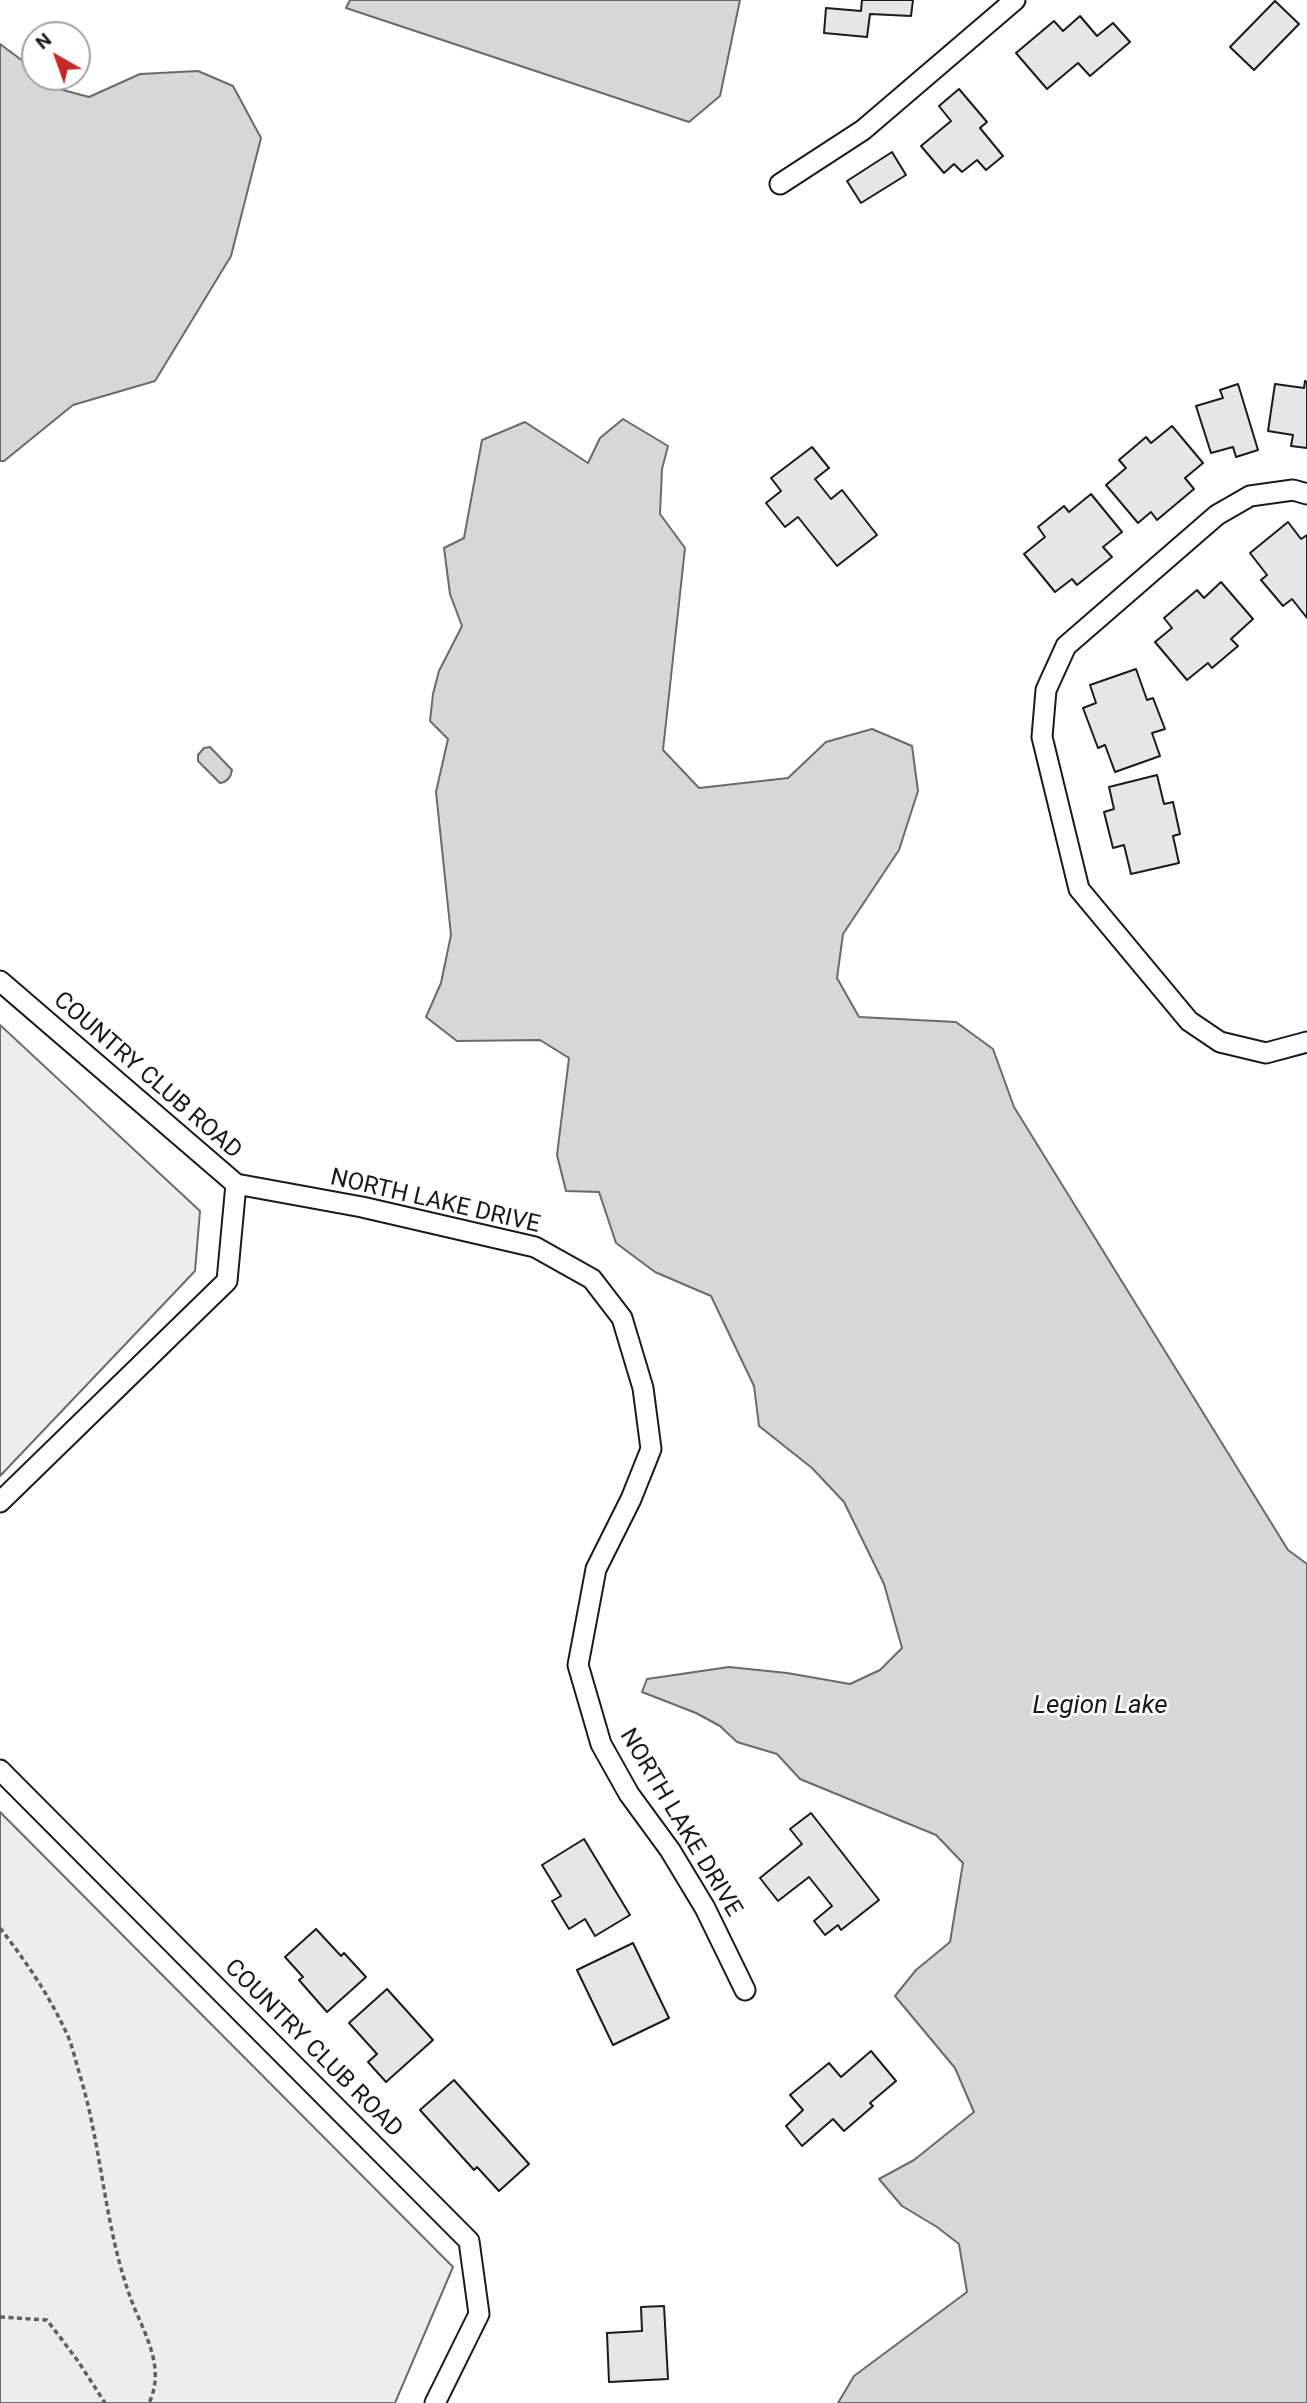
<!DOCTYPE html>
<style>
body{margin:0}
#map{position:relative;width:1307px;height:2403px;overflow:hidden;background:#fff;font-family:Roboto,sans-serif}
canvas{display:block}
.north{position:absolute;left:21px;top:21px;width:70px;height:70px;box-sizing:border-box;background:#fff;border:2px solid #a3a3a3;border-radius:50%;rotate:320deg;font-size:19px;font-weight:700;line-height:28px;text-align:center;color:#1a1a1a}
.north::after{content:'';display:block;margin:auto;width:24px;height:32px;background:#c62828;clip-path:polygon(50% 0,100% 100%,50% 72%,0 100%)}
</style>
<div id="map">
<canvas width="1307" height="2403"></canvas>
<div class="north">N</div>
</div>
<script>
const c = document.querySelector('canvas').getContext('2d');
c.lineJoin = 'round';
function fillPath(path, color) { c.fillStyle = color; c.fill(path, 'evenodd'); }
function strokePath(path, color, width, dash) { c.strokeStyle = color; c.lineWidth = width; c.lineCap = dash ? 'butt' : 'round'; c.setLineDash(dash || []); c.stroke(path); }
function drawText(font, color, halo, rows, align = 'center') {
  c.font = font + ' Roboto,sans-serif'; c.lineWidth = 5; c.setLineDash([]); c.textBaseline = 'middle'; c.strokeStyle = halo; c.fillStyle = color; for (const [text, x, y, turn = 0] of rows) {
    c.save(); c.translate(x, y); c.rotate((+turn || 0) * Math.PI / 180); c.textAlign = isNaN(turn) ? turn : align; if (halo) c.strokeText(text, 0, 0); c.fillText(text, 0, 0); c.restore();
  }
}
const built = new Path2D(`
 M0,1025L200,1211L195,1271L0,1476Z
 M0,1812L453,2267L395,2403H0Z`);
fillPath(built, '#ededed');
strokePath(built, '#6a6a6a', 2);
const water = new Path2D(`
 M350,0H740L720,96L689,122L346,8Z
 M0,44L35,70V77H45L63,90L89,97L140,74L198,71L233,86L261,138L231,256L155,381L73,405L4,461H0Z
 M623,419L668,446L662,469L660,514L685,548L663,750L699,788L788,778L826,742L872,729L912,746L918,791L899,850L843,934L837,978L859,1017L956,1022L993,1049L1014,1107L1288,1550L1307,1564V2403H838L854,2376L967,2292L959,2244L937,2227L902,2206L879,2179L914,2160L974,2112L955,2068L895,1996L916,1970L950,1942L963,1863L936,1835L800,1779L777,1754L737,1742L720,1726L696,1713L642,1692L647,1679L729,1667L787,1673L850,1684L880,1670L902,1648L884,1584L844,1502L812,1468L759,1426L754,1386L711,1296L655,1272L616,1243L599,1192L566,1191L557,1155L569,1058L540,1040L457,1041L426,1017L441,983L451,935L436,792L448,739L430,721L433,694L439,671L462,626L450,594L444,548L464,538L482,440L525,422L588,463L600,438Z
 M210,747L232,770C231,777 227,782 220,783L198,761V755L204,748Z`);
fillPath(water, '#d7d7d7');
strokePath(water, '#6a6a6a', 2);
const building = new Path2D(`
 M862,0H913L911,16L870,14L867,37L824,33L826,8L861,11Z
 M1275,1L1299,24L1254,70L1230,47Z
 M1080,16L1097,36L1113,23L1130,42L1090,76L1078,63L1047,89L1016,53L1054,21L1063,31Z
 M959,89L987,122L980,128L1003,156L986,170L977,160L962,172L954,164L944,173L921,146L951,121L939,106Z
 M892,152L906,175L861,203L847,181Z
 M1305,381L1307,382V448L1291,446L1293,435L1268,431L1275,384L1304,388Z
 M1238,384L1258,450L1236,457L1233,447L1211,453L1196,406L1223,398L1220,390Z
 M1172,426L1203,463L1185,478L1194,489L1157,520L1151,512L1138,523L1106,485L1126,468L1119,460L1146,437L1151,443Z
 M812,447L829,468L815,479L831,499L842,490L877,535L837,566L798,517L785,527L766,503L781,491L771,478Z
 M1091,494L1122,532L1103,547L1112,557L1077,585L1072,579L1055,592L1024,554L1045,537L1038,527L1064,506L1069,512Z
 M1288,522L1301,539L1307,535V618L1292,599L1283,606L1261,580L1267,575L1250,553Z
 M1221,582L1253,619L1231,639L1238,646L1212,668L1208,663L1187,680L1155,642L1172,628L1164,618L1197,590L1204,598Z
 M1136,669L1147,700L1153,698L1165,729L1152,733L1160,756L1115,772L1105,745L1098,748L1083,708L1096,703L1090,685Z
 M1157,775L1164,804L1173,802L1180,834L1173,836L1179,863L1131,874L1124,845L1113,848L1104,812L1114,809L1109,787Z
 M811,1813L879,1900L841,1930L838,1925L825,1935L814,1921L832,1906L809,1877L778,1901L760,1878L802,1844L790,1829Z
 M584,1839L630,1915L595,1936L585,1919L569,1929L552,1901L561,1896L542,1865Z
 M316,1929L341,1956L344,1953L366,1977L327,2012L299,1980L303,1977L285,1957Z
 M633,1943L669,2018L613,2045L577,1970Z
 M387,1989L433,2040L386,2082L368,2062L377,2054L349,2023Z
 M871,2051L896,2081L870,2103L873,2106L844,2131L833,2119L802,2146L786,2126L803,2110L790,2095L829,2063L841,2077Z
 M454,2080L529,2164L499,2191L477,2167L474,2170L420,2110Z
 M664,2306L668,2379L609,2382L607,2333L642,2331L641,2307Z`);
fillPath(building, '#e6e6e6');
strokePath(building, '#1a1a1a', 2);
const street = new Path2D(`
 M780,184L863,130L1015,0
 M1307,494L1293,490L1250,496L1217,515L1066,646L1046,690L1042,737L1079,889L1189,1021L1220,1042L1266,1053L1307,1042
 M0,981L236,1184
 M236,1184L362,1207L535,1247L592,1279L622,1318L643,1388L651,1449L631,1499L596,1569L578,1665L601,1744L629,1794L670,1850L705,1908L745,1990
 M0,1502L227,1281L236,1184
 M0,1770L469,2241L479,2314L435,2403`);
strokePath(street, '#1a1a1a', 23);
strokePath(new Path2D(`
 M0,1928C25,1960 49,1995 66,2032C72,2044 75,2059 79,2072C103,2149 104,2232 134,2307C147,2338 165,2370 149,2403
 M0,2317L47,2320L78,2361L105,2403`), '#5f5f5f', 3.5, [5, 3.5]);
strokePath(street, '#fff', 19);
drawText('24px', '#1a1a1a', '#fff', [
 ["COUNTRY CLUB ROAD",147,1076,41],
 ["NORTH LAKE DRIVE",435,1202,13],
 ["NORTH LAKE DRIVE",680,1823,59],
 ["COUNTRY CLUB ROAD",313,2049,45]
]);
drawText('italic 26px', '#1a1a1a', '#fff', [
 ["Legion Lake",1100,1706]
]);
</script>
